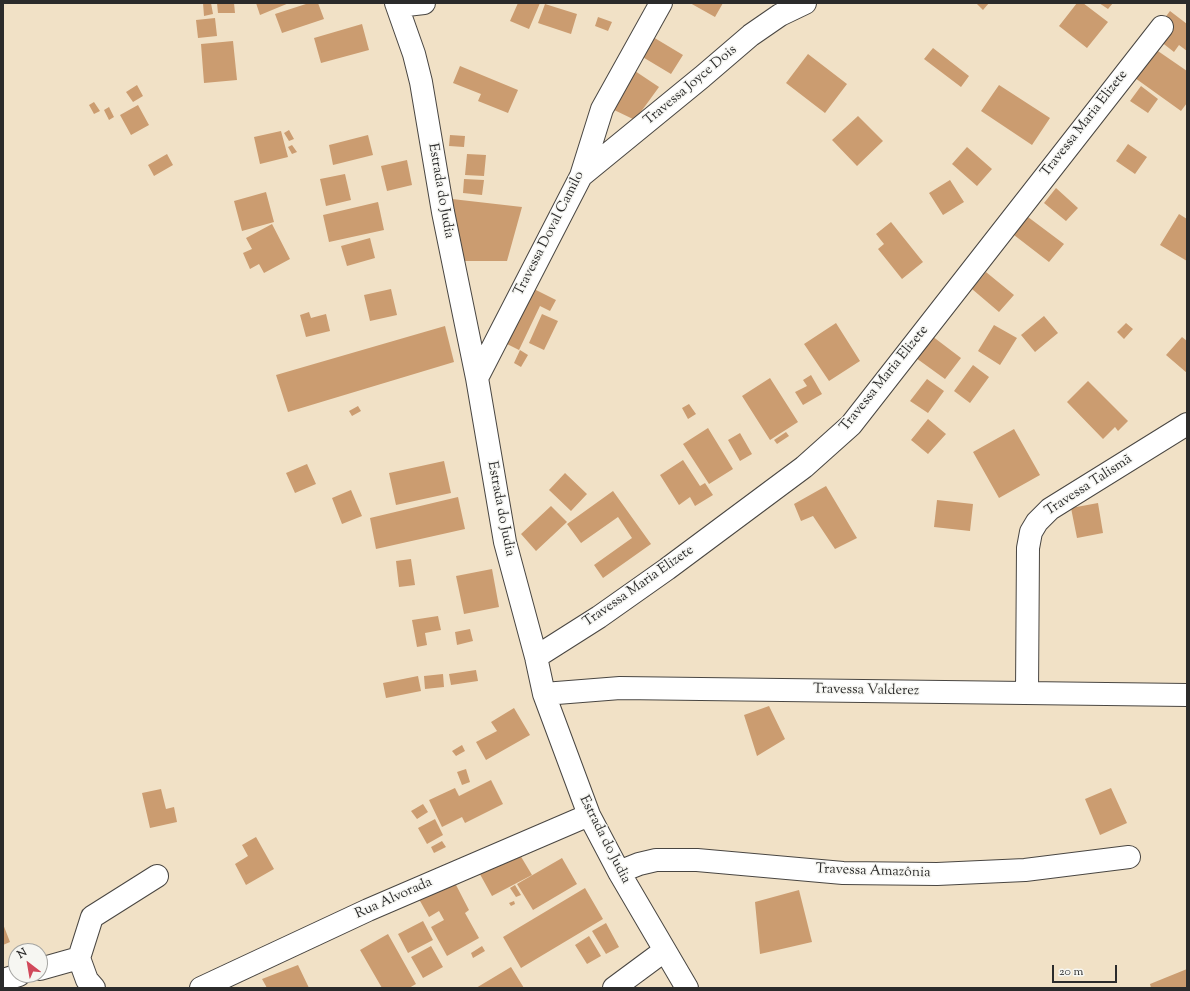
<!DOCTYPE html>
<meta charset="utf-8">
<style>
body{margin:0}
#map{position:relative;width:1190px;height:991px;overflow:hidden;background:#f1e1c6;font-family:"Sorts Mill Goudy",serif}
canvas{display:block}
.frame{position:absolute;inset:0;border:4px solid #2b2b2b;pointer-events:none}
.north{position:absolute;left:8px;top:943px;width:40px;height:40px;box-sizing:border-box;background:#f6f6f2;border:1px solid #a5a5a2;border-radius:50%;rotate:329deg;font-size:11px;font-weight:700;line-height:16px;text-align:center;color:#2b2b2b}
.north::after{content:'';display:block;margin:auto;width:14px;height:18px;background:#d1495b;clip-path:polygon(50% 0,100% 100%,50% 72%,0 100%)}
.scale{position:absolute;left:1052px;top:965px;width:65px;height:18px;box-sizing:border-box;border:2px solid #2b2b2b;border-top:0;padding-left:5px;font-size:12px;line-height:14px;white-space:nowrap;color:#2b2b2b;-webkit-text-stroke:3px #f6f6f2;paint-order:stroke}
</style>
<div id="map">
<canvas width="1190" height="991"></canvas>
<div class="frame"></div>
<div class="north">N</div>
<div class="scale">20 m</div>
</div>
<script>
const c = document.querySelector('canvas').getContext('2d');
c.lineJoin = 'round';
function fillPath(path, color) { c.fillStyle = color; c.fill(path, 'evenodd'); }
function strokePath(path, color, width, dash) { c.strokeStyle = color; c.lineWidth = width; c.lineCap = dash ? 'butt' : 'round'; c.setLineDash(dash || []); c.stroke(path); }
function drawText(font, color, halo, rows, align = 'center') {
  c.font = font + ' "Sorts Mill Goudy",serif'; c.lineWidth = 3; c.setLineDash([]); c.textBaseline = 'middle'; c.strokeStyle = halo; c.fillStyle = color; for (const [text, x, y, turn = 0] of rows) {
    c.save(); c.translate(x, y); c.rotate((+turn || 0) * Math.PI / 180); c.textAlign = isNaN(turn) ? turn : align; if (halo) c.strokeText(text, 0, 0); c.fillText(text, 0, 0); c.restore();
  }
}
fillPath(new Path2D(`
 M203,3H211L213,14L204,16Z
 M217,3H234L235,13H218Z
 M256,3H289L260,15Z
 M309,3H318L324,19L282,33L275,14Z
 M518,3H540L529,29L510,21Z
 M690,3H723L715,17Z
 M976,3H989L983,10Z
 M1077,3H1083L1108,22L1087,48L1059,26Z
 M1099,3H1113L1108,9Z
 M545,4L577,14L571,34L538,23Z
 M1170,11L1187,24V51L1179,45L1174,52L1160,41L1164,19Z
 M598,17L612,22L608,31L595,26Z
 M215,18L217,36L198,38L196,20Z
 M362,24L369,50L321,63L314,38Z
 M653,37L683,55L671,74L641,56Z
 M233,41L237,80L204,83L201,44Z
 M933,48L969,76L961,87L924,59Z
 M1155,49L1187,71V103L1181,111L1135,78Z
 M808,54L847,84L825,113L786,83Z
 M460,66L518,90L508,113L478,101L481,94L453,83Z
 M635,71L659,87L635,120L610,108Z
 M137,85L143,96L133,102L126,92Z
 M999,85L1050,118L1032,145L981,111Z
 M1141,86L1158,99L1148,113L1130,101Z
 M94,102L100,111L94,114L89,105Z
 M138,105L149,125L131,135L120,115Z
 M109,107L114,117L109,120L104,110Z
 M858,116L883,141L857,166L832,140Z
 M289,130L294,139L289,141L284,133Z
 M281,131L288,157L260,164L254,137Z
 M368,135L373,155L333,165L329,145Z
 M450,135L465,136L464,147L449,146Z
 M1128,144L1147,157L1135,174L1116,161Z
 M292,145L297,152L292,154L288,147Z
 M967,147L992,169L977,186L952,164Z
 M167,154L173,165L154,176L148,165Z
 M467,154L486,155L484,176L465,175Z
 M407,160L412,185L387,191L381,166Z
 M345,174L351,200L326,206L320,179Z
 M464,179L484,180L482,195L463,193Z
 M950,180L964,202L943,215L929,193Z
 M1056,188L1078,208L1066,221L1044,203Z
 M266,192L274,222L242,231L234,201Z
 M452,199L522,207L507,261H463Z
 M378,202L384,230L329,242L323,215Z
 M1179,214L1187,219V261L1160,245Z
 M1028,217L1064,244L1049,262L1014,235Z
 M891,222L923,262L902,279L878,249L884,244L876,234Z
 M272,224L290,259L264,273L259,264L250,269L243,253L252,249L246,238Z
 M370,238L375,258L347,266L341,246Z
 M986,272L1014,295L999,312L972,289Z
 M530,287L556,300L550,311L540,306L519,350L503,342Z
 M391,289L397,315L370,321L364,295Z
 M309,312L311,318L326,314L330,331L306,337L300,315Z
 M542,314L558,321L544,350L529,343Z
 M1044,316L1058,333L1035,352L1021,335Z
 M836,323L860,361L829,381L804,344Z
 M1126,323L1133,329L1124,339L1117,332Z
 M994,325L1017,338L1000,365L978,351Z
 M445,326L454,362L288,412L276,375Z
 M932,336L961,358L945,379L916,358Z
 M1182,337L1187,341V373L1166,355Z
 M520,350L528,355L521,367L514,363Z
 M973,365L989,377L970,403L954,391Z
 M811,375L822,394L803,405L795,392L807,386L803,380Z
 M770,378L798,422L770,440L742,396Z
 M927,379L944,391L928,413L910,401Z
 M1088,381L1128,421L1118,431L1115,427L1103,439L1067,402Z
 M689,404L696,414L688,419L682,408Z
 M358,406L361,411L352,416L349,411Z
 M928,419L946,434L928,454L911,440Z
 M708,428L733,469L709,484L683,444Z
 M1014,429L1040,475L999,498L973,452Z
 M786,432L789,436L777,444L774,440Z
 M740,433L752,454L740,461L728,440Z
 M683,460L700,486L705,483L713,495L695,506L690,497L679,505L660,475Z
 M444,461L451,493L396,505L389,473Z
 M307,464L316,484L295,493L286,473Z
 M565,473L587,494L571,511L549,490Z
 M826,486L857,538L835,549L813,516L801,521L794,504Z
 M351,490L362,516L342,524L332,498Z
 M613,491L651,544L603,578L594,565L632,538L618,517L581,543L567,524Z
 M458,497L465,529L376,549L370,518Z
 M937,500L973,504L970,531L934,527Z
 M1098,503L1103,533L1077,538L1071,508Z
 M551,506L567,522L536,551L521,534Z
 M411,559L415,585L399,587L396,561Z
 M492,569L499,607L464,614L456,576Z
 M438,616L441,630L425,633L427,645L417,647L412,620Z
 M470,629L473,641L457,645L455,632Z
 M476,670L478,681L451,685L449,674Z
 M443,674L444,687L425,689L424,676Z
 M418,676L421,691L386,698L383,683Z
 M769,706L785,739L757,756L744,715Z
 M514,708L530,735L486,760L476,742L497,731L491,722Z
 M462,745L465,751L456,756L452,751Z
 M466,769L470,782L462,785L457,772Z
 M491,780L503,804L465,823L462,817L442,827L429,800L455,788L459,796Z
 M1111,788L1127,823L1100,835L1085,799Z
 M161,789L166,809L174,807L177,822L150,828L142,793Z
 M423,804L428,812L417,819L411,811Z
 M435,819L443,835L427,844L418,828Z
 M256,837L274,869L246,885L235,864L248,856L242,845Z
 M442,841L446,847L434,853L431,847Z
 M517,850L532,875L492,896L476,867Z
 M562,858L577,884L533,910L517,884Z
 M455,883L469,910L465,913L479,938L447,956L431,927L444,920L439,911L429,917L415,892L434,884L438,892Z
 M515,885L521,895L516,897L510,888Z
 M585,888L603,919L521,968L503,937Z
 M799,890L812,942L760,954L755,902Z
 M514,901L515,904L511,906L509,903Z
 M423,921L433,940L408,953L398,934Z
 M606,923L619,947L606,954L592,931Z
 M3,924L10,942L3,945Z
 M388,934L416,984L409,988H382L360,950Z
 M589,936L601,956L587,964L575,945Z
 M431,946L443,967L423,978L411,957Z
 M482,946L485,951L473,958L471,953Z
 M298,965L309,988H267L262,979Z
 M511,967L524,988H476Z
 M1187,969V988H1151L1150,984Z`), '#cb9c70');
const minor = new Path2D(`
 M396,3L414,54L421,82L443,212L477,378L505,542L536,657L544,694L589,815L619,872L687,988
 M398,6L424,3
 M581,176L702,77L751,35L780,15L805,3
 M477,378L581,176L602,109L661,3
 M536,657L599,617L667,569L804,467L851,425L1162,27
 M1027,692L1028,548L1031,532L1037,522L1050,509L1187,424
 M544,694L620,688L1187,695
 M619,872L639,864L656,860H697L843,873L937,874L1025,870L1129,857
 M40,969L79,958
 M3,980L19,975
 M94,988L87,980L79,958L92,917L157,876
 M201,988L368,910L589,815
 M614,988L664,951`);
strokePath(minor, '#494642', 24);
strokePath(minor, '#fff', 22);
drawText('14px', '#2b2b2b', '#f6f6f2', [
 ["Travessa Joyce Dois",691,86,-40],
 ["Travessa Maria Elizete",1085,124,-52],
 ["Estrada do Judia",440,191,80],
 ["Travessa Doval Camilo",550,234,-63],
 ["Travessa Maria Elizete",885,379,-51],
 ["Travessa Talismã",1089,486,-33],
 ["Estrada do Judia",500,509,79],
 ["Travessa Maria Elizete",639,587,-35],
 ["Travessa Valderez",866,691,1],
 ["Estrada do Judia",604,840,63],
 ["Travessa Amazônia",873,872,2],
 ["Rua Alvorada",394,899,-24]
]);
</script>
